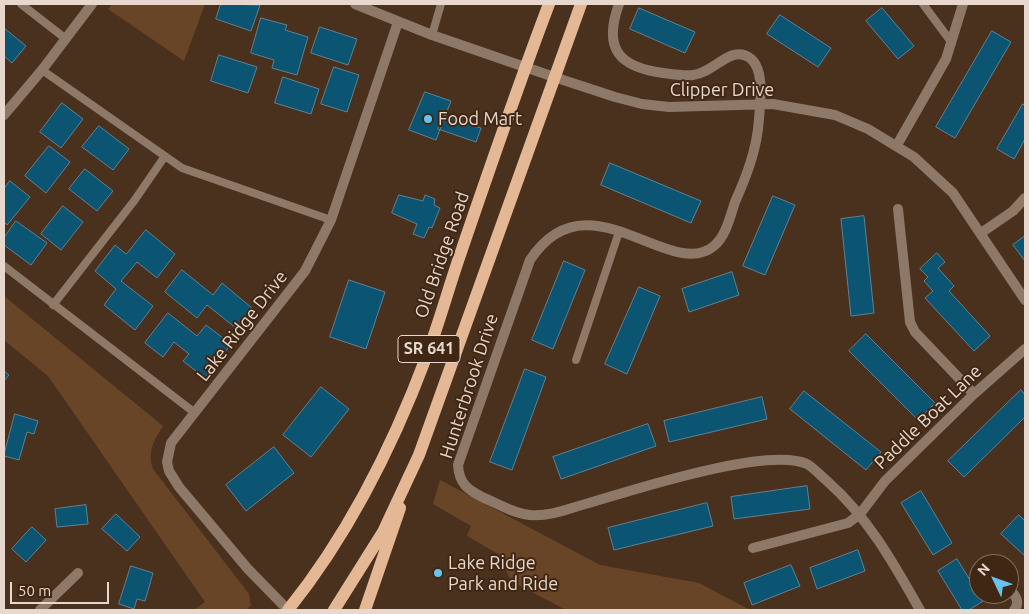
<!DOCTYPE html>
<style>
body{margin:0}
#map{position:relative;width:1029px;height:614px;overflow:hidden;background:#4a311d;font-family:Ubuntu,sans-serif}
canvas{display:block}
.frame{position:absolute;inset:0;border:5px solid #e8d7cc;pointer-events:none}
.north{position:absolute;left:969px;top:554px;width:50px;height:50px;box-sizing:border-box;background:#3f2713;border:1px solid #836d5d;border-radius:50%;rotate:312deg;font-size:14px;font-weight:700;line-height:20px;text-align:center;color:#e8d7cc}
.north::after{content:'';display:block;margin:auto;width:18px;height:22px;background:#69c3f1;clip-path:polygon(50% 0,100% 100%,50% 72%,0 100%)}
.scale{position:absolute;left:10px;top:582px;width:99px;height:22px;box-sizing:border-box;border:2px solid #e8d7cc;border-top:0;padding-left:6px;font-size:15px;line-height:18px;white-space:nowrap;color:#e8d7cc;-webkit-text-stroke:4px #3f2713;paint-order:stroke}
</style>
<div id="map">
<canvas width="1029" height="614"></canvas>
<div class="frame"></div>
<div class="north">N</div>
<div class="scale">50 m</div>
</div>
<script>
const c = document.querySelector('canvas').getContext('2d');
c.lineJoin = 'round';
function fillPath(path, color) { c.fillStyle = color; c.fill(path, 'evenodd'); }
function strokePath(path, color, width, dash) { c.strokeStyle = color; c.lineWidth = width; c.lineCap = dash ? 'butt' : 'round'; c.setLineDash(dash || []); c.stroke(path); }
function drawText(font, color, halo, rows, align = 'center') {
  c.font = font + ' Ubuntu,sans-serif'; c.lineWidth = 4; c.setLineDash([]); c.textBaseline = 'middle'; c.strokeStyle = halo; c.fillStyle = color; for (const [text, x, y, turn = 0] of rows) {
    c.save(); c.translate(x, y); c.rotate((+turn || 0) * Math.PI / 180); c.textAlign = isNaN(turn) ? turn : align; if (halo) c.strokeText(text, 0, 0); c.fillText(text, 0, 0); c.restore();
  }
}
fillPath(new Path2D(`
 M112,4H205L184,61L108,9Z
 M4,296L163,426C154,440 147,452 153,469L249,594L251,605L246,610H194L205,602L48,376L4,340Z
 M440,480L600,565L699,583L750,610H566L511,581L506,570L505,558L467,536L471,526L433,504Z`), '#694528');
const building = new Path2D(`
 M221,4L260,5L251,31L216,19Z
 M639,8L695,32L685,53L630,29Z
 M882,8L914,46L898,59L866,21Z
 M780,15L831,48L818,67L767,34Z
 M261,18L287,25L285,30L308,37L297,75L272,68L274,60L251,53Z
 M320,27L357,39L348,65L311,53Z
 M4,28L26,46L12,63L4,56Z
 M992,31L1011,42L955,138L936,127Z
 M219,55L257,67L248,93L211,81Z
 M334,67L359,75L347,112L321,104Z
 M283,77L319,89L311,114L275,103Z
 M425,92L451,101L436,140L409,130Z
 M62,103L83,119L61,148L40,132Z
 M1023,104L1025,106V139L1014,159L997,149Z
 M443,115L481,128L476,142L438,129Z
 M99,126L129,149L113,170L82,147Z
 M49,146L70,162L46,193L25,176Z
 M610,163L701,201L691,223L601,185Z
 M85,169L113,191L97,211L69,189Z
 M10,181L30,197L7,225L4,222V189Z
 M399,195L423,201L425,195L435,199L434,205L440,208L432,228L429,227L424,238L413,234L417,224L392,213Z
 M773,196L795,205L765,275L743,266Z
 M63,206L83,222L61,250L41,234Z
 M864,216L874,313L851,316L841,219Z
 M16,221L47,243L31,265L4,245V238Z
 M146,230L175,254L157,278L137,262L121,281L153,306L135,330L104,305L116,289L95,271L115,245L126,254Z
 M1025,236V261L1013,245Z
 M937,253L945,262L938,268L954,286L949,291L990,336L974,351L925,298L933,291L924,281L928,277L920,269Z
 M564,261L585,270L553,349L532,340Z
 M182,270L213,295L222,283L252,308L236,328L207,305L197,318L165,292Z
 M732,272L739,295L689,312L682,289Z
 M349,280L385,292L366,349L330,337Z
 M639,287L660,296L627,374L605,364Z
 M168,313L197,336L206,325L231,344L205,378L183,361L189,354L174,342L163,357L145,343Z
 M866,334L935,403L918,420L849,351Z
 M525,369L546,377L512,470L490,462Z
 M4,371L9,375L4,381Z
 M321,387L349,409L311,457L283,435Z
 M1021,390L1025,395V417L964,477L948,461Z
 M804,391L881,452L866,470L790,409Z
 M762,397L767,419L669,442L664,421Z
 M15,414L38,421L34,434L27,432L19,460L4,456Z
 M648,424L656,446L561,479L553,457Z
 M274,447L294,473L246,511L226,485Z
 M807,486L810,509L734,519L731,497Z
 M921,491L952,543L933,555L901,503Z
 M707,503L713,526L614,550L608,528Z
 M86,505L88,524L57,527L55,509Z
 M116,514L140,537L127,551L102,529Z
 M1019,515L1025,521V556L1001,534Z
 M32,527L46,540L26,562L12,549Z
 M858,550L865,571L817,589L810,568Z
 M957,559L983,601L969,610H962L938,571Z
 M791,565L800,586L752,605L744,583Z
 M131,566L153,573L145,601L137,599L134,609L119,604Z`);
fillPath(building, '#0b5573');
strokePath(building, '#5f8193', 1);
strokePath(new Path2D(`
 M21,4L66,39
 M923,4L952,43
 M432,35L441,4
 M42,70L182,168L331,220
 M4,266L195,413
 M53,305L134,201L165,156
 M576,360L619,232`), '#8e7867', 8);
strokePath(new Path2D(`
 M619,4C603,48 618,67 663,73C672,74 683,76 693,75C714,73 731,44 750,58C765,69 760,103 759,119C757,149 747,175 735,202C730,217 726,236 714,246C670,283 588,172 530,260L458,465C459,484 468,490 484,498C499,504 514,514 530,515C550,517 570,508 589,503C633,490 768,446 807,464C814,468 821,476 827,481C868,517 894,564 920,610
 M554,77L615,97L642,104L669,107L773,104L835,115L868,129L914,157L953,193L1025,300
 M4,115L42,70L92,4
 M897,145L946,59L963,4
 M898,209L910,322L915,332L974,394
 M981,233L1013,211L1025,198
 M753,548L848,523L860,514L885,481L974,394L1025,349
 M1009,588C1015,595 1021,602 1014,610
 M40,610L78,573
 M288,610L248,569L179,487L169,471L167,462L171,443L305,271L331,220L398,22`), '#8e7867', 10);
strokePath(new Path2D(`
 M355,4L432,35L554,77`), '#8e7867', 10);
strokePath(new Path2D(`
 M288,610C349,534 393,446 427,355C439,323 448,290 459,258C488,173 517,88 549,4
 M334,610L383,532L419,455L581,4
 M365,610L400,508`), '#e4b795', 12);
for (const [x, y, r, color] of [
 [428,119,5,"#69c3f1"],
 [438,573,5,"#69c3f1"]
]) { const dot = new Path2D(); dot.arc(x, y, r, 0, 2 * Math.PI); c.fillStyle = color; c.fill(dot); strokePath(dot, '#3f2713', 2); }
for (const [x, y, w] of [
 [429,349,62]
]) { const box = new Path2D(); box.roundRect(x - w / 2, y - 13.5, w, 27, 4); c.fillStyle = '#3f2713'; c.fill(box); strokePath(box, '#e8d7cc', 1); }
drawText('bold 16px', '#e8d7cc', null, [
 ["SR 641",429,349]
]);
drawText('18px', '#e8d7cc', '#3f2713', [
 ["Clipper Drive",722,90],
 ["Old Bridge Road",442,255,-71],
 ["Lake Ridge Drive",242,326,-52],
 ["Hunterbrook Drive",469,386,-72],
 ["Paddle Boat Lane",928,417,-44]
]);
drawText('18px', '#e8d7cc', '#3f2713', [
 ["Food Mart",438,119],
 ["Lake Ridge",448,563],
 ["Park and Ride",448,584]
], 'left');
</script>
